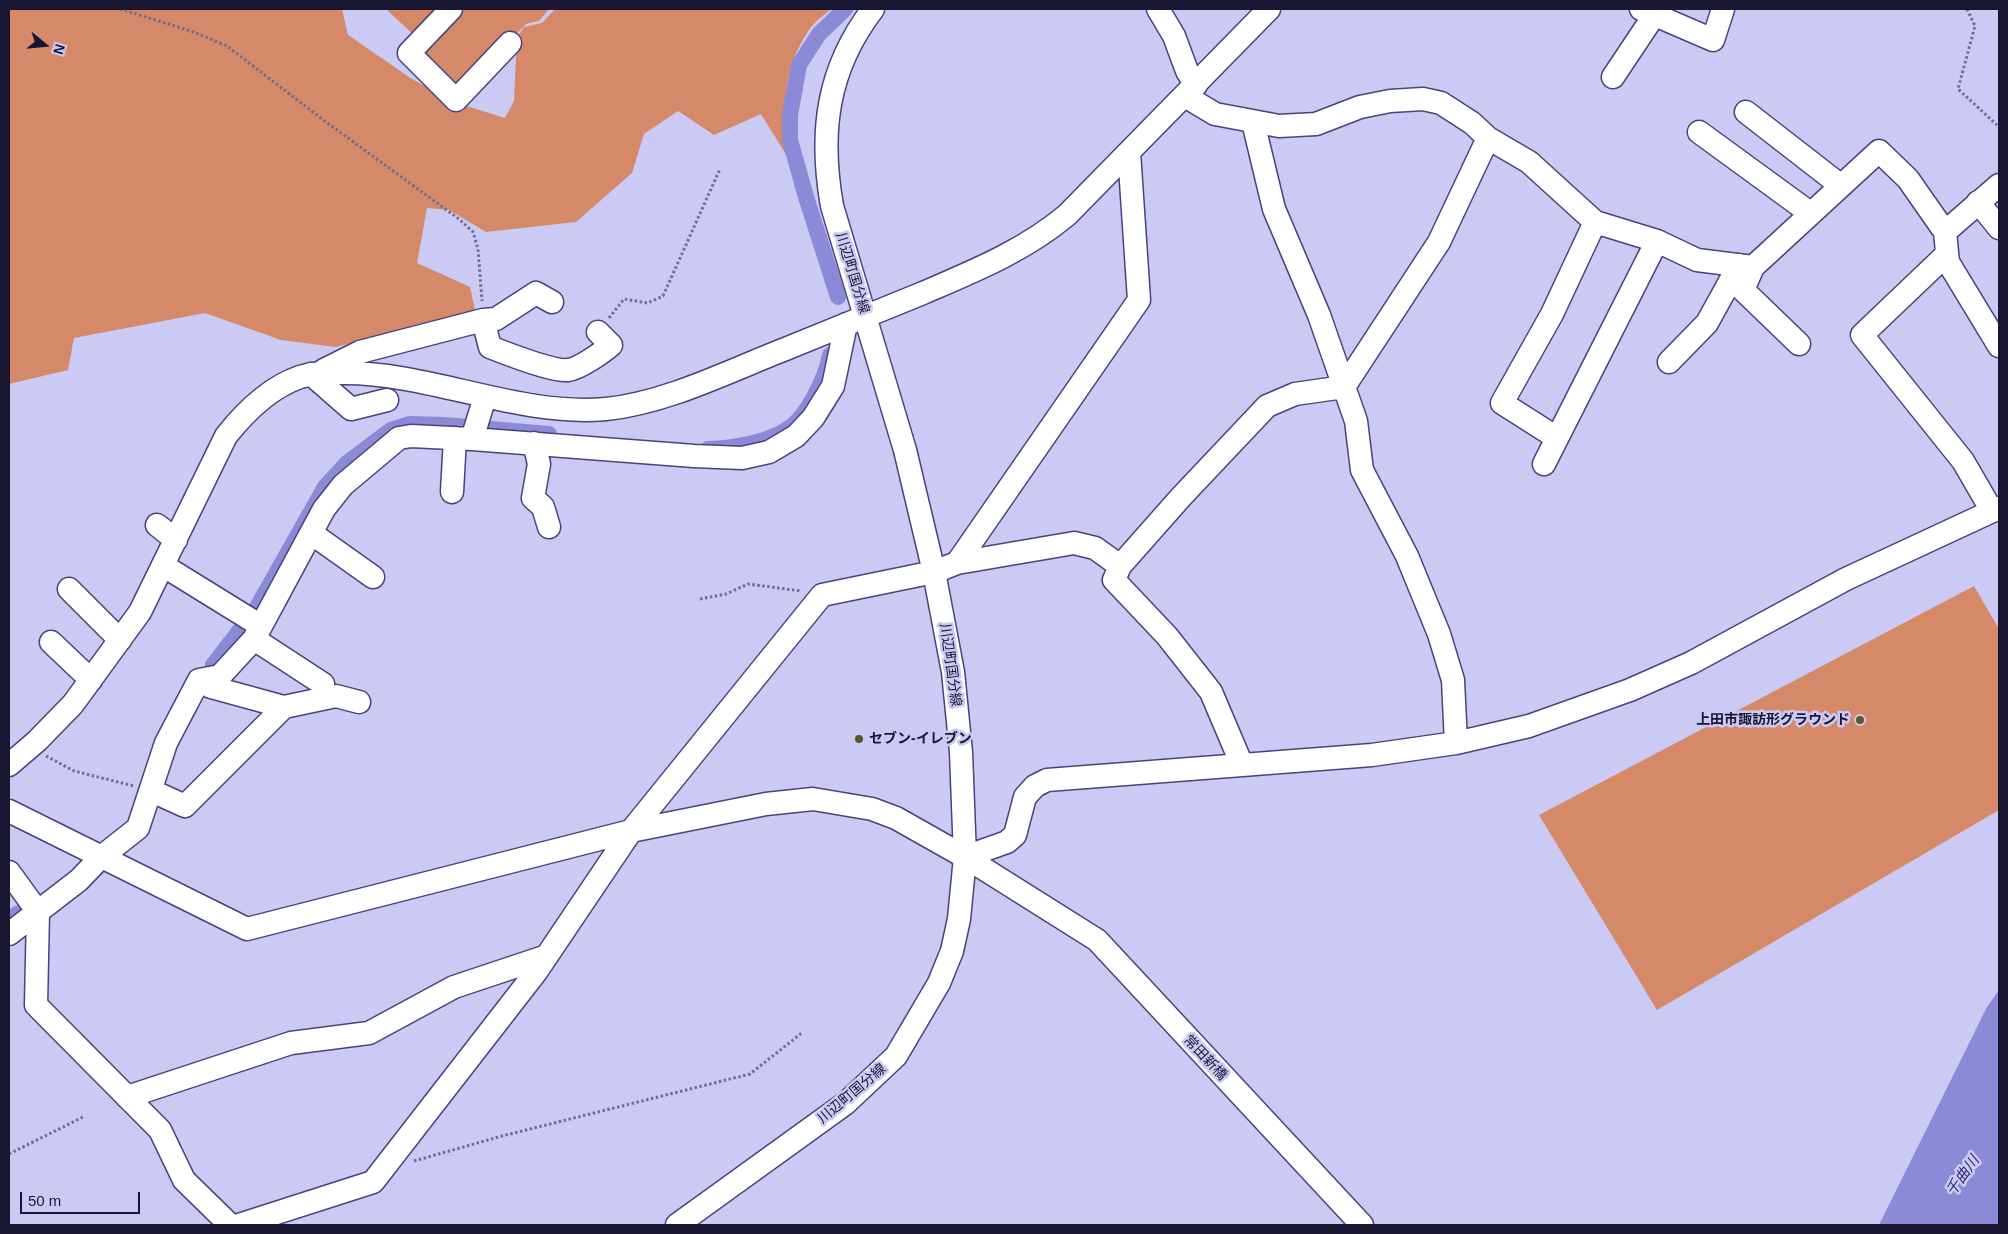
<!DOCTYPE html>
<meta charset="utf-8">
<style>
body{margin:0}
#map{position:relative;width:2008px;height:1234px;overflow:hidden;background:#cacaf5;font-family:Arial,sans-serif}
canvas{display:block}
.frame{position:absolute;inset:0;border:10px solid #181630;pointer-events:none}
.north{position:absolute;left:20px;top:20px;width:50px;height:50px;-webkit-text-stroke:4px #cacaf5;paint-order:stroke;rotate:107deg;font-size:14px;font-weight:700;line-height:20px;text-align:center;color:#181630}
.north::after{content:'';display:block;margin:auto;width:18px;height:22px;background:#181630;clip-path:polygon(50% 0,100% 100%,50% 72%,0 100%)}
.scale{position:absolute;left:20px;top:1192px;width:120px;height:22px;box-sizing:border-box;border:2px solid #181630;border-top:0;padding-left:6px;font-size:15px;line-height:18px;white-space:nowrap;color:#181630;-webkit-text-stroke:4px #cacaf5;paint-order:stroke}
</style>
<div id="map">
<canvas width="2008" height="1234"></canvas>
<div class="frame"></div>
<div class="north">N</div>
<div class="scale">50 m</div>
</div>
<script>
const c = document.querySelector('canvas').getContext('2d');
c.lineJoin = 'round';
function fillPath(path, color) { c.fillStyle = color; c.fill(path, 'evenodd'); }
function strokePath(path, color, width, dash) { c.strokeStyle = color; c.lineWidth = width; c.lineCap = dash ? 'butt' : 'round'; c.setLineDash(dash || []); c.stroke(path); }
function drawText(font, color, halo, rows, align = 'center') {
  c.font = font + ' Arial,"Noto Sans JP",sans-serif'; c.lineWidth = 5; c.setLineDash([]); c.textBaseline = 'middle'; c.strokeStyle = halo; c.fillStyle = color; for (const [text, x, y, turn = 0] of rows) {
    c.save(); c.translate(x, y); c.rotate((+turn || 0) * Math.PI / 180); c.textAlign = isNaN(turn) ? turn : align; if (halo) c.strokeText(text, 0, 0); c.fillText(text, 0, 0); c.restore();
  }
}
fillPath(new Path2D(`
 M9,9H342L348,35L412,79L454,102L505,118L514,101L517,37L524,27L542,23L555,9H831C824,15 814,22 809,30C780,73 783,113 790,161L761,114L714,135L678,111L644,134L632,173L576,222L486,232L449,210L427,208L417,263L470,287L475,310L336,347L281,340L205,313L74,338L68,370L9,384Z
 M386,9H444L417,38Z
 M459,9H549L539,21L526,24L458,94L416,55Z
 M1974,586L1999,629V810L1657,1010L1539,815Z`), '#d58968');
fillPath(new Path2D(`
 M1999,990V1225H1879L1987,1007Z`), '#8c89d7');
strokePath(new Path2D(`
 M838,297L806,197L790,140V115L799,65L819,34L845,9
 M708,449C733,448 765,443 786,430C807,418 826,377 830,355
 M213,665L256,609L325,487L347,463L391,430L410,424L444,425L549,434
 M9,919L32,905`), '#8c89d7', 16);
const minor = new Path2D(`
 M451,9L409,53L456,100L510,43
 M1158,9L1174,36L1187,71L1196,85
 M1641,9L1713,40L1723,9
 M1613,77L1655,14
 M1185,96L1215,114L1279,126L1316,124L1360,107L1390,101L1423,99L1441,103L1472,123L1488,138L1529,162L1595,222L1657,241L1697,260L1753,267L1879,151L1908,179L1945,232
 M1746,112L1840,185
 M1253,122L1274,209L1319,315L1356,421L1362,470L1407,556L1439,634L1453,680L1456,743
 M1699,132L1810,213
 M1999,185L1945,232L1948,262L1999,346
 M1978,202L1999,228
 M1947,254L1862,335L1963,461L1992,511
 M1753,267L1743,290L1799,344
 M483,320L490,347C505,353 554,372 568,370C579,369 603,352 611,345L598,332
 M1669,362L1707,323L1739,265
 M324,370L360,352L483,320L496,319L536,293L552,302
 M311,374L351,409L387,400
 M1557,438L1502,403L1552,314L1595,222
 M472,439L694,456L742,458L769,452L796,436L813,418L833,386L846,324
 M534,443L539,464L533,498L543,507L549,527
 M1544,464L1657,241
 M452,492L455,438
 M157,525L176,540
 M311,533L373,577
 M957,563L1074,543L1095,548L1120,566
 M164,566L261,626
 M69,589L120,640
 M254,639L323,684
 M51,642L91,680
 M284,707L336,696L359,702
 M9,765L37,741L73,704L140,612L226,436C245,412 271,387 300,377C315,372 330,373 345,373C433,373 519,417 606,409C667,403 731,370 788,348C833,330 878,311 923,293C974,271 1024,251 1067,215L1269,9
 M1242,765L1211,692L1167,636L1114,580L1120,566L1181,497L1267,406L1295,394L1344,387L1439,242L1488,138
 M152,791L185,806L284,707L211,687L209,678
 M9,811L247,929L631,831L766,804L813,799L872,809L896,818L965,857L1097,940L1362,1225
 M965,857L1007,842L1015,835L1025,797L1035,786L1047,780L1372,755L1456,743L1529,726L1630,690L1691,663L1846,579L1999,508
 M9,872L38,912L36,1005L160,1130L184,1180L230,1225
 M9,934L79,880L100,858L138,828L166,743L199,680L220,676L254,639L324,509L343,485L399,438L411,436L472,439L485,397
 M127,1097L291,1043L369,1033L454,987L547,956
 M239,1225L373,1182L536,972L631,831L822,595L934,572L957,563L1139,300L1129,152
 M677,1225L846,1103L896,1056L939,983L952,951L959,919L965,857L961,752L953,672L934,572L905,450L832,206C819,132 827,69 873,9`);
strokePath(minor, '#47437f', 25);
strokePath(new Path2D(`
 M120,9L191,31L227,46L326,122L459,219L473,232L478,249L482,301
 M1967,9L1975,26L1958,89L1997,125
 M609,318L624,299L647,303L663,296L720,169
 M700,599L726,594L748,584L801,591
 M46,756L74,771L134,786
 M9,1154L83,1117
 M414,1161L502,1136L750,1074L803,1032`), '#6f6e90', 3, [2.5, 2.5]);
strokePath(minor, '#fff', 22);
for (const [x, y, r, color] of [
 [1860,720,5,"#5c5824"],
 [859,739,5,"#5c5824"]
]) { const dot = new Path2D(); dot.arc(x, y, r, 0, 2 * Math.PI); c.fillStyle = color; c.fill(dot); strokePath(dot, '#cacaf5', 2); }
drawText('14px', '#181630', '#cacaf5', [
 ["川辺町国分線",852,273,73],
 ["川辺町国分線",950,665,82],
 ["常田新橋",1205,1058,47],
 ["川辺町国分線",852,1094,-40]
]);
drawText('bold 14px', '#181630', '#cacaf5', [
 ["上田市諏訪形グラウンド",1850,720],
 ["セブン-イレブン",869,739,"left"]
], 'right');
drawText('italic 15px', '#301e78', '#cacaf5', [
 ["千曲川",1963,1176,-54]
]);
</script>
